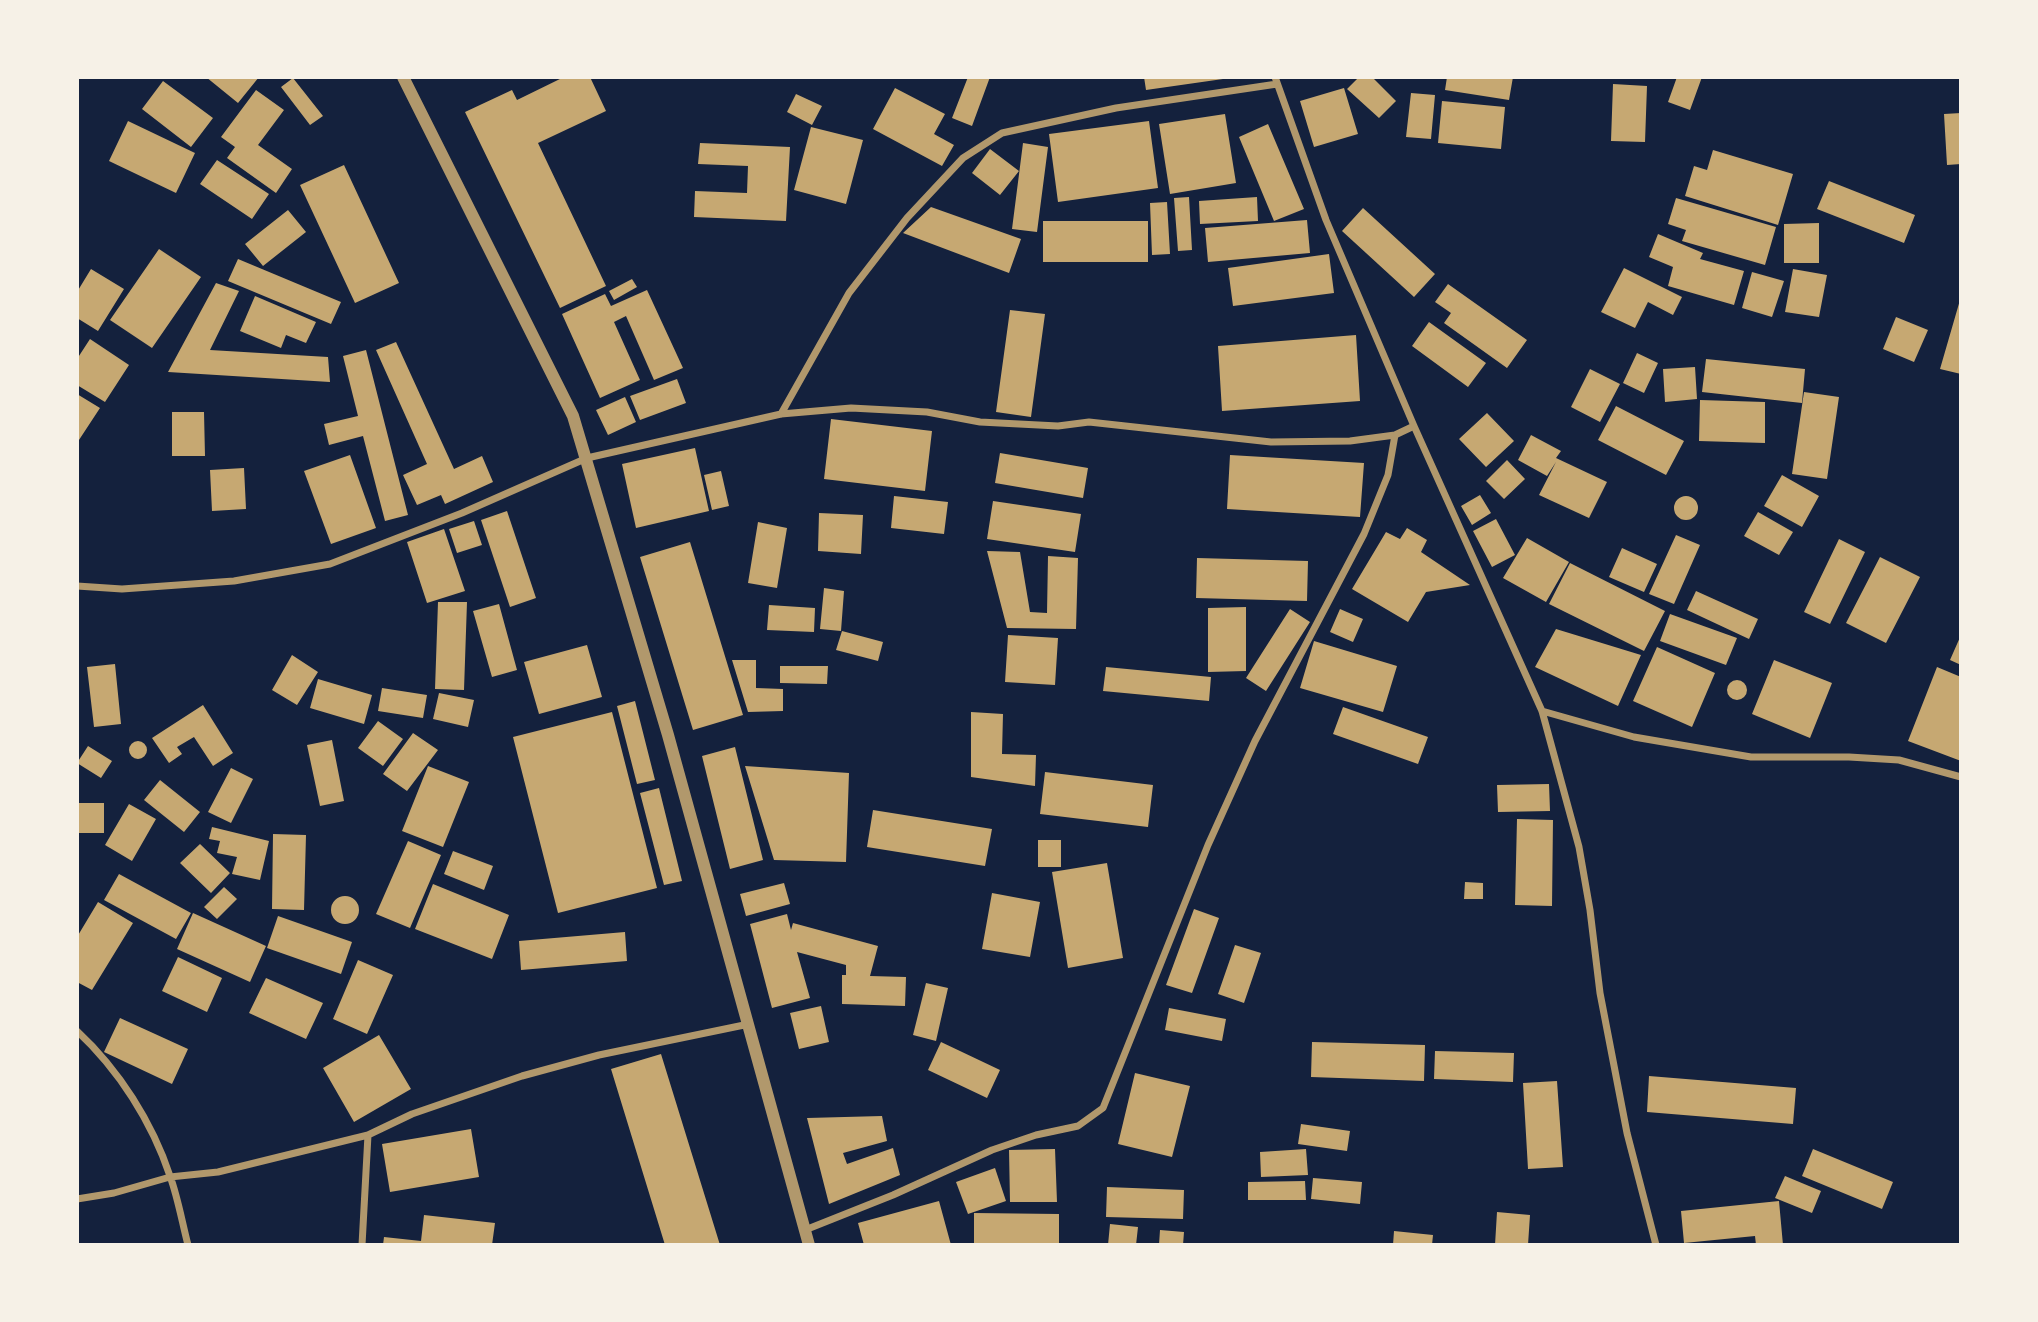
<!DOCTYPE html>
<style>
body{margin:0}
#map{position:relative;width:2038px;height:1322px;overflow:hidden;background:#14213d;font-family:"DM Sans",sans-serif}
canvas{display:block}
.frame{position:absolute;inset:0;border:79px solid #f6f1e7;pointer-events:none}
</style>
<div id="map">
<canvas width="2038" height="1322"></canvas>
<div class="frame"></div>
</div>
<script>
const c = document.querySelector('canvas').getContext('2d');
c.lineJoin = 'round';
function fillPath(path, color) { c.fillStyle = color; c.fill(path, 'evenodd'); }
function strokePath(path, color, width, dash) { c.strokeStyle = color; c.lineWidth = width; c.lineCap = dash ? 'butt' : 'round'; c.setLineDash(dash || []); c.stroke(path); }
fillPath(new Path2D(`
 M206,77H259L238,103Z
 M564,77H590L606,111L538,143L606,286L560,308L465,112L512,90L517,100Z
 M968,77H990L972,126L952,118Z
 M1144,77H1223V79L1146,90Z
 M1359,77H1372L1396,101L1379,118L1347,89Z
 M1447,77H1513L1509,100L1445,90Z
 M1677,77H1702L1690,110L1668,102Z
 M293,78L323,116L310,125L281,87Z
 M163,81L213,118L191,147L142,109Z
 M1613,84L1647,86L1645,142L1611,141Z
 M895,88L945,114L934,134L954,145L942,166L873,129Z
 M1344,88L1358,134L1314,147L1300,101Z
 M256,90L284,110L258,145L292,169L276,193L227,158L235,147L221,137Z
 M1411,93L1435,95L1431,139L1406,137Z
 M796,94L822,106L812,125L787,112Z
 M1442,101L1505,107L1501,149L1438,143Z
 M1961,113V164L1947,165L1944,114Z
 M1225,114L1236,183L1170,194L1159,124Z
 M128,121L195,153L176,193L109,161Z
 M1149,121L1158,188L1058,202L1049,134Z
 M1268,124L1304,209L1274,221L1239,137Z
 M811,127L863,140L846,204L794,190Z
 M700,143L790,147L786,221L694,217L695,191L747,193L748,166L698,164Z
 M1023,143L1048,147L1037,232L1012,229Z
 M990,149L1019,171L1000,195L972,173Z
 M1713,150L1793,174L1778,225L1685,196L1694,166L1707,170Z
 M217,160L269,194L252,219L200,184Z
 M344,165L399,283L355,303L300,185Z
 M1829,181L1915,215L1904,243L1817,209Z
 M1189,197L1192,250L1178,251L1174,198Z
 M1257,197L1258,221L1200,224L1199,201Z
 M1676,198L1776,227L1765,265L1682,241L1686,230L1668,224Z
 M1167,202L1170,254L1152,255L1150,203Z
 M931,207L1021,239L1009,273L903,233Z
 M1363,208L1435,274L1414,297L1342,231Z
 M288,210L306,232L263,266L245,244Z
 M1307,220L1310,253L1208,262L1205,228Z
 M1043,221H1148V262H1043Z
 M1819,223V263H1784V224Z
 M1658,234L1703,253L1700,259L1744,271L1734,305L1668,286L1673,267L1649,257Z
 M159,249L201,277L152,348L110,320Z
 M1329,254L1334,293L1233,306L1228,268Z
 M238,259L341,302L331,324L228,281Z
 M1624,268L1682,297L1673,315L1648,302L1635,328L1601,312Z
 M91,269L124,289L98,331L77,318V292Z
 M1793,269L1827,275L1819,317L1785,312Z
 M1752,272L1784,281L1772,317L1742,308Z
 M632,279L637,287L614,300L609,291Z
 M216,283L239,291L210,350L328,357L330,382L168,372Z
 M1448,284L1527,340L1507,368L1444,323L1451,313L1435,302Z
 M647,290L683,368L654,380L626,316L614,322L640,380L600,398L562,314L605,294L611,306Z
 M255,296L316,322L306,343L286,335L281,348L240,331Z
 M1960,300H1961V374L1940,369Z
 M1010,310L1045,314L1031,417L996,412Z
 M1896,317L1928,330L1914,362L1883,349Z
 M1429,322L1486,363L1468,387L1412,346Z
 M1356,335L1360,401L1222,411L1218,346Z
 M90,339L129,365L105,402L77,385V359Z
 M396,342L454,469L482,456L493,482L445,504L441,495L417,505L403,475L427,464L376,350Z
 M366,350L408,515L385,521L363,436L329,445L324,424L358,416L343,356Z
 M1637,353L1658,363L1644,393L1623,383Z
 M1706,359L1805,369L1802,403L1702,392Z
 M1695,367L1697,399L1665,402L1663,369Z
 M1590,369L1620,384L1600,422L1571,407Z
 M677,379L686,403L640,420L630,396Z
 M1804,392L1839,397L1827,479L1792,474Z
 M77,394L100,408L77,443Z
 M625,397L636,422L608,435L596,410Z
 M1700,400L1765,402V443L1699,441Z
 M1616,406L1684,441L1666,475L1598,440Z
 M172,412H204L205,456H172Z
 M1487,413L1514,441L1486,467L1459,439Z
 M831,419L932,431L925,491L824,479Z
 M1531,435L1561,451L1556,458L1607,482L1589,518L1539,495L1556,462L1547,476L1518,460Z
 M695,448L709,511L636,528L622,464Z
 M1000,453L1088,468L1083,498L995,483Z
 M350,455L376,528L331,544L304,471Z
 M1230,455L1364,463L1360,517L1227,509Z
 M1507,460L1525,479L1504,499L1486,481Z
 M244,468L246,509L212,511L210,470Z
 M721,471L729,506L712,510L704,475Z
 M1782,475L1819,496L1802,527L1764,506Z
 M1480,495L1491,513L1472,525L1461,506Z
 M1674 508a12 12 0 1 1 24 0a12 12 0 1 1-24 0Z
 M894,496L948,502L944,534L891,528Z
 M993,501L1081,514L1075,552L987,539Z
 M507,511L536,598L510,607L481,520Z
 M1758,512L1793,532L1779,555L1744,536Z
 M819,513L863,515L861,554L818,551Z
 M1496,519L1515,555L1492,567L1473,531Z
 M474,521L482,545L457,553L449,529Z
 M758,522L787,528L777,588L748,583Z
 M1407,528L1427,540L1421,552L1470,585L1426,592L1408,622L1352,589L1386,532L1400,539Z
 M444,529L465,591L427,603L407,542Z
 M1676,535L1700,545L1674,604L1649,594Z
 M1527,538L1569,562L1546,602L1503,578Z
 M1839,539L1865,552L1830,624L1804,612Z
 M690,542L743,715L693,730L640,557Z
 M1622,548L1657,564L1644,592L1609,577Z
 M987,551L1020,552L1030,612L1047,613L1048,556L1078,558L1076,629L1007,628Z
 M1880,557L1920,577L1886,643L1846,623Z
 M1197,558L1308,561L1307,601L1196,598Z
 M1570,563L1665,611L1644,651L1549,604Z
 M824,588L844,591L841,631L820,629Z
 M1696,591L1758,619L1749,639L1687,610Z
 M438,602H467L464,690L435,689Z
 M499,604L517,670L492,677L473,611Z
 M769,605L815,608L814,632L767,630Z
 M1246,607V671L1208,672V608Z
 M1290,609L1310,622L1266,691L1246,678Z
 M1340,609L1363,619L1353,642L1330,632Z
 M1670,614L1737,638L1726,665L1660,641Z
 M1556,629L1641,655L1618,706L1535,667Z
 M842,631L883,642L878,661L836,650Z
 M1008,635L1058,638L1055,685L1005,682Z
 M1961,635V665L1950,660Z
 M1314,641L1397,666L1383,712L1300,688Z
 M587,645L602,697L539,714L524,662Z
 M1657,647L1715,673L1692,727L1633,701Z
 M292,655L318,672L297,705L272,690Z
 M732,660H756V688L783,689V711L748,712Z
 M1774,660L1832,683L1810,738L1752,714Z
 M115,664L121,724L94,727L87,667Z
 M780,666H828L827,684L780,683Z
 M1106,667L1211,677L1209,701L1103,691Z
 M1937,667L1961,677V761L1908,741Z
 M318,679L372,695L364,724L310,708Z
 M1727 690a10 10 0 1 1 20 0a10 10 0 1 1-20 0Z
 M382,688L427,695L423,718L378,711Z
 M439,693L474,700L468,727L433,719Z
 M635,701L655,780L637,784L617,706Z
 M203,705L233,753L213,766L194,737L177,747L182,754L169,763L152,738Z
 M1343,707L1428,737L1418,764L1333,734Z
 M612,712L657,888L558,913L513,737Z
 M971,712L1003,714L1002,754L1036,755L1035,786L971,777Z
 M378,721L403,739L383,766L358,748Z
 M413,733L438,750L407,791L383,774Z
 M332,740L344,801L320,806L307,745Z
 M129 750a9 9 0 1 1 18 0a9 9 0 1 1-18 0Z
 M88,746L112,761L101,778L77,763Z
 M735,747L763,860L730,869L702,756Z
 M428,766L469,782L443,847L402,831Z
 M745,766L849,773L846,862L774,860Z
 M231,768L253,779L231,823L208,812Z
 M1045,772L1153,785L1148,827L1040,814Z
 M160,780L200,812L184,832L144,800Z
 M1549,784L1550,811L1498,812L1497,785Z
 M659,788L682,881L664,885L640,793Z
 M78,803H104V833H78Z
 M129,804L156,819L132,861L105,845Z
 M873,810L992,829L985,866L867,847Z
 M1517,819L1553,820L1552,906L1515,905Z
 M212,827L269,841L260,880L232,874L237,857L217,853L220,841L209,839Z
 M273,834L306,835L304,910L272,909Z
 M1038,840H1061V867H1038Z
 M408,841L441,855L410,928L376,914Z
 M200,844L230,873L211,893L180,863Z
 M453,851L493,866L484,890L444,874Z
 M1107,863L1123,958L1068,968L1052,872Z
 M119,874L191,913L176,939L104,900Z
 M1465,882L1483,883V899H1464Z
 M784,883L790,904L746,916L740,894Z
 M433,884L509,915L492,959L415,929Z
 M224,887L237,899L217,919L204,907Z
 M992,893L1040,902L1030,957L982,949Z
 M331 910a14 14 0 1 1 28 0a14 14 0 1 1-28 0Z
 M98,902L133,923L92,990L77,982V937Z
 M1194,909L1219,918L1192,993L1166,985Z
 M193,913L266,946L250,982L177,949Z
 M787,914L791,930L793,923L878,946L870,976L906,977L905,1006L842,1004V975H846V965L797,952L810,998L772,1008L750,924Z
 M278,916L352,942L341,974L267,948Z
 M625,932L627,961L521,970L519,941Z
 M1235,945L1261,953L1244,1003L1218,994Z
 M178,957L222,978L207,1012L162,991Z
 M358,960L393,975L367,1034L333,1019Z
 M266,978L323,1003L306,1039L249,1013Z
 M926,983L948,988L936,1041L913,1035Z
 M821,1006L829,1042L799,1049L790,1013Z
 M1169,1008L1226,1019L1222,1041L1165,1030Z
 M120,1018L188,1049L172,1084L104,1052Z
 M379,1035L411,1089L354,1122L323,1068Z
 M941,1042L1000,1070L987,1098L928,1070Z
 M1312,1042L1425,1045L1424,1081L1311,1077Z
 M1435,1051L1514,1053L1513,1082L1434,1079Z
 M661,1054L720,1245H665L611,1069Z
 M1135,1073L1190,1086L1172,1157L1118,1144Z
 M1649,1076L1796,1088L1793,1124L1647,1112Z
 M1557,1081L1563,1167L1528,1169L1523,1083Z
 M882,1116L887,1141L843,1153L847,1164L893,1148L900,1175L829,1204L807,1118Z
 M1301,1124L1350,1131L1347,1151L1298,1144Z
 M471,1129L479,1177L390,1192L382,1144Z
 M1055,1149L1057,1202H1010L1009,1150Z
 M1306,1149L1308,1175L1261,1177L1260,1152Z
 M1813,1149L1893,1182L1882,1209L1802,1176Z
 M995,1168L1006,1201L968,1214L956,1182Z
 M1785,1176L1821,1191L1812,1213L1775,1198Z
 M1313,1178L1362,1182L1360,1204L1311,1199Z
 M1305,1181L1306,1200H1248V1182Z
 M1107,1187L1184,1190L1183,1219L1106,1217Z
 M939,1201L951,1245H864L858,1223Z
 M1779,1201L1783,1245H1756L1755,1236L1684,1243L1681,1211Z
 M1497,1212L1530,1215L1528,1245H1495Z
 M974,1213L1059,1214V1245H974Z
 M424,1215L495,1223L492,1245H383L384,1237L421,1241Z
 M1110,1224L1138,1227L1136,1245H1108Z
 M1160,1230L1184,1232L1183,1245H1159Z
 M1394,1231L1433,1235L1432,1245H1393Z`), '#c6a872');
strokePath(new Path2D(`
 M1275,77L1326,220L1414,426L1542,711L1579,847L1590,910L1600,993L1627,1133L1656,1245
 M781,414L849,293L907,218L963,158L1002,133L1116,108L1277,84
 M77,586L122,589L234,581L330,564L462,513L587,458L781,414L851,408L927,412L980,422L1058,426L1089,422L1271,442L1350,441L1395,435L1414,426
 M1542,711L1634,737L1751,757H1849L1899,760L1961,777
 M77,1031C119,1070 152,1122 170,1176C178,1198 182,1222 188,1245
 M77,1199L114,1193L170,1177L218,1172L368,1135L412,1114L522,1076L599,1055L749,1024
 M805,1230L893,1195L992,1150L1036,1135L1078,1126L1103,1108L1208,845L1255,741L1364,534L1388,475L1395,435
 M362,1245L368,1135`), '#b1986c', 7);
strokePath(new Path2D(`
 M403,77L573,416L668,735L809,1245`), '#b1986c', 12);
</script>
